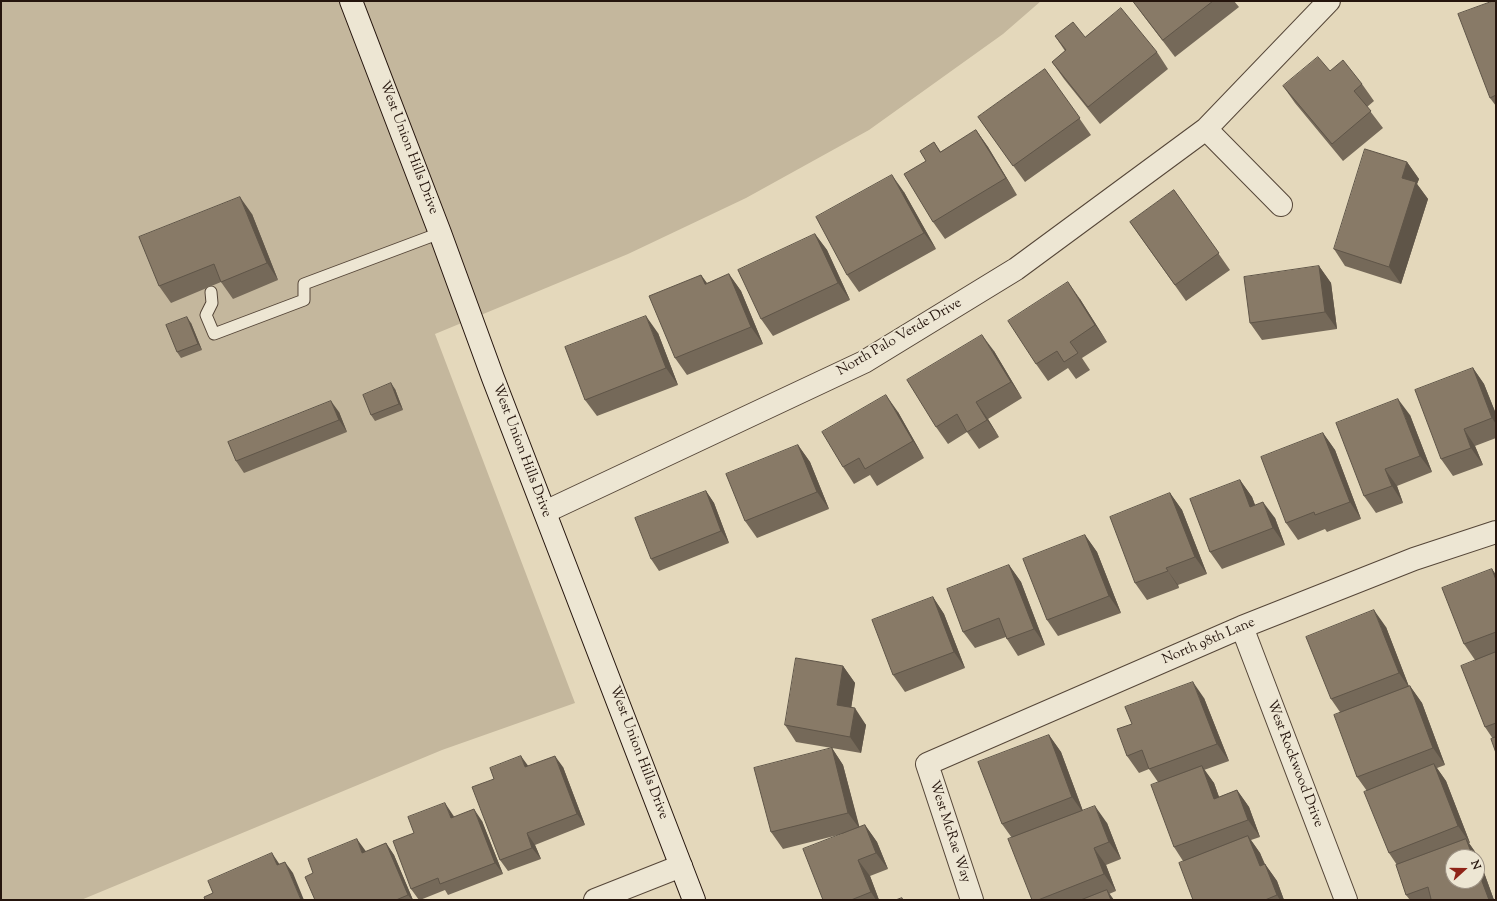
<!DOCTYPE html>
<style>
body{margin:0}
#map{position:relative;width:1497px;height:901px;overflow:hidden;background:#e4d8bb;font-family:"Sorts Mill Goudy",serif}
canvas{display:block}
.frame{position:absolute;inset:0;border:2px solid #25150d;pointer-events:none}
.north{position:absolute;left:1445px;top:849px;width:40px;height:40px;box-sizing:border-box;background:#ede6d3;border:1px solid #9d9284;border-radius:50%;rotate:69deg;font-size:11px;font-weight:700;line-height:16px;text-align:center;color:#25150d}
.north::after{content:'';display:block;margin:auto;width:14px;height:18px;background:#8f2418;clip-path:polygon(50% 0,100% 100%,50% 72%,0 100%)}
</style>
<div id="map">
<canvas width="1497" height="901"></canvas>
<div class="frame"></div>
<div class="north">N</div>
</div>
<script>
const c = document.querySelector('canvas').getContext('2d');
c.lineJoin = 'round';
function fillPath(path, color) { c.fillStyle = color; c.fill(path, 'evenodd'); }
function strokePath(path, color, width, dash) { c.strokeStyle = color; c.lineWidth = width; c.lineCap = dash ? 'butt' : 'round'; c.setLineDash(dash || []); c.stroke(path); }
function drawText(font, color, halo, rows, align = 'center') {
  c.font = font + ' "Sorts Mill Goudy",serif'; c.lineWidth = 3.5; c.setLineDash([]); c.textBaseline = 'middle'; c.strokeStyle = halo; c.fillStyle = color; for (const [text, x, y, turn = 0] of rows) {
    c.save(); c.translate(x, y); c.rotate((+turn || 0) * Math.PI / 180); c.textAlign = isNaN(turn) ? turn : align; if (halo) c.strokeText(text, 0, 0); c.fillText(text, 0, 0); c.restore();
  }
}
fillPath(new Path2D(`
 M1,1H1041L1003,34L869,130L746,198L628,254L435,334L575,703L442,750L81,900H1Z`), '#c4b79d');
const lane = new Path2D(`
 M211,292L212,303L206,315L214,334L304,300V284L440,233`);
const street = new Path2D(`
 M1206,129L1281,205
 M545,512L864,362L1016,269L1206,129L1329,1
 M1242,627L1346,900
 M595,900L681,866
 M972,900L927,764L1242,627L1414,559L1496,532`);
const secondary = new Path2D(`
 M351,1L440,233L493,378L694,900`);
strokePath(lane, '#554638', 13);
strokePath(street, '#554638', 24);
strokePath(secondary, '#25150d', 24);
strokePath(lane, '#ede6d3', 11);
strokePath(street, '#ede6d3', 22);
strokePath(secondary, '#ede6d3', 22);
fillPath(new Path2D(`
 M1133,1H1234L1239,7L1175,57L1143,15Z
 M1496,1V106L1490,98Z
 M1055,36L1085,37L1157,52L1168,69L1100,124L1064,79L1052,62L1065,51Z
 M1045,69L1091,135L1025,182L978,117Z
 M1330,71L1362,84L1374,101L1367,107L1383,128L1343,161L1295,103L1283,86Z
 M976,130L988,147L1017,195L945,239L933,222L926,161L934,142L941,152Z
 M1407,162L1419,179L1417,184L1428,199L1401,284L1345,266L1334,249Z
 M1174,190L1230,270L1186,301L1130,222Z
 M904,192L936,249L859,292L847,275Z
 M252,214L278,280L233,299L221,282L171,303L159,286Z
 M815,234L827,250L850,300L773,336L761,319Z
 M1319,266L1331,283L1337,329L1262,340L1250,323Z
 M729,274L741,291L763,344L687,375L675,358L701,275L707,283Z
 M1080,299L1107,342L1082,358L1090,370L1076,379L1068,368L1048,381L1036,364Z
 M191,323L202,350L181,358L177,352Z
 M658,333L678,385L597,416L585,400Z
 M994,351L1022,398L988,419L999,437L979,449L967,432L948,444L936,427Z
 M1473,368L1484,384L1496,414V438L1475,446L1483,465L1453,476L1441,459Z
 M395,389L403,410L375,421L371,415Z
 M339,412L347,432L244,473L236,461Z
 M898,412L924,458L877,486L870,475L854,484L843,467Z
 M1410,415L1432,472L1397,486L1403,503L1376,513L1364,496Z
 M1323,433L1335,450L1361,519L1327,532L1325,529L1298,540L1286,523Z
 M798,445L810,462L829,509L757,538L745,521Z
 M1240,480L1252,497L1255,505L1275,518L1285,545L1222,569L1210,552Z
 M706,491L714,503L729,543L659,571L651,559Z
 M1170,493L1182,510L1207,574L1178,585L1179,588L1147,600L1135,583Z
 M1085,535L1097,552L1121,613L1058,636L1047,620Z
 M1009,565L1021,582L1045,645L1018,656L1007,639L1006,637L975,648L963,632Z
 M1492,569L1496,575V753L1493,739L1485,727L1475,660L1464,644Z
 M933,597L944,614L965,668L905,692L893,675Z
 M1386,627L1409,687L1410,686L1422,703L1445,765L1437,768L1446,781L1470,843H1469L1478,856L1494,900H1410L1406,895L1397,865L1389,853L1367,791L1357,777L1340,712L1331,699Z
 M843,666L855,683L851,708L866,725L861,753L832,748L843,765L859,827L865,825L877,842L888,869L870,876L879,900H823L842,834L783,849L771,832L832,748L796,742L785,725Z
 M1204,698L1229,761L1204,770L1214,783L1219,797L1237,790L1249,807L1260,837L1251,840L1260,853L1265,864L1277,881L1284,900H1193L1183,861L1174,847L1158,782L1149,769L1139,773L1127,756Z
 M1049,735L1061,752L1083,811L1107,823L1121,859L1106,865L1116,891L1109,894L1114,900H1032L1012,838L1002,824Z
 M528,766L563,767L585,825L535,845L541,859L508,871L500,860Z
 M453,815L454,817L482,821L503,874L448,895L445,890L420,900H419L411,889L414,833Z
 M386,843L394,855L413,900H315L365,850L366,852Z`), '#756959');
fillPath(new Path2D(`
 M976,130L988,147L1017,195L1006,178Z
 M1407,162L1419,179L1417,184L1428,199L1401,284L1389,267L1402,178Z
 M892,175L904,192L936,249L924,233Z
 M240,197L252,214L278,280L267,263Z
 M815,234L827,250L850,300L838,283Z
 M1319,266L1331,283L1337,329L1325,312Z
 M729,274L741,291L763,344L751,327Z
 M701,275L713,292L705,284Z
 M1068,282L1080,299L1107,342L1095,325Z
 M646,316L658,333L678,385L666,368Z
 M187,317L191,323L202,350L198,344Z
 M982,335L994,351L1022,398L1011,382Z
 M1473,368L1484,384L1496,414V424L1492,418Z
 M391,383L395,389L403,410L399,404Z
 M886,395L898,412L924,458L913,441Z
 M1398,399L1410,415L1432,472L1420,456Z
 M331,401L339,412L347,432L339,420Z
 M976,402L988,419L999,437L987,420Z
 M1464,429L1475,446L1483,465L1471,448Z
 M1323,433L1335,450L1361,519L1350,502Z
 M798,445L810,462L829,509L817,492Z
 M1385,469L1397,486L1403,503L1392,486Z
 M1240,480L1252,497L1262,523L1250,507Z
 M706,491L714,503L729,543L721,531Z
 M1170,493L1182,510L1207,574L1195,557Z
 M1263,502L1275,518L1285,545L1273,528Z
 M1085,535L1097,552L1121,613L1109,596Z
 M1009,565L1021,582L1045,645L1034,629Z
 M1166,568L1178,585L1179,588L1168,571Z
 M1492,569L1496,575V580Z
 M933,597L944,614L965,668L954,652Z
 M1374,610L1386,627L1410,689L1399,673Z
 M843,666L855,683L849,722L837,705Z
 M1193,682L1204,698L1229,761L1217,744Z
 M1410,686L1422,703L1445,765L1433,748Z
 M855,708L866,725L861,753L850,737Z
 M1049,735L1061,752L1084,814L1072,797Z
 M832,748L843,765L860,829L848,813Z
 M521,756L529,767H525Z
 M555,756L563,767L585,825L577,814Z
 M1434,764L1446,781L1470,843L1458,826Z
 M1202,766L1214,783L1226,816L1214,799Z
 M1237,790L1249,807L1260,837L1248,820Z
 M445,803L453,815L459,830L451,818Z
 M1095,806L1107,823L1121,859L1109,842Z
 M474,809L482,821L503,874L495,863Z
 M865,825L877,842L888,869L876,853Z
 M527,833L535,845L541,859L532,848Z
 M1248,836L1260,853L1272,883L1260,866Z
 M357,839L365,850L371,865L362,853Z
 M1466,839L1478,856L1494,900H1489L1477,868V857H1473Z
 M386,843L394,855L413,900H412L408,895Z
 M1094,848L1106,865L1116,891L1104,874Z
 M272,853L280,865H277Z
 M858,860L870,876L879,900H876L871,892Z
 M285,862L293,873L304,900H301Z
 M1265,864L1277,881L1284,900H1280L1277,895Z
 M1107,890L1114,900H1111Z`), '#5f5548');
const building = new Path2D(`
 M1133,1H1213L1163,40Z
 M1493,1H1496V95L1490,98L1458,14Z
 M1121,8L1157,52L1088,107L1052,62L1066,50L1055,36L1073,22L1085,37Z
 M1318,57L1330,71L1343,60L1362,84L1354,91L1371,111L1332,144L1283,86Z
 M1045,69L1080,118L1013,166L978,117Z
 M976,130L1006,178L933,222L904,174L926,161L920,151L934,142L940,152Z
 M1365,149L1407,162L1402,178L1416,182L1389,267L1334,249Z
 M892,175L924,233L847,275L816,217Z
 M1174,190L1219,253L1175,285L1130,222Z
 M240,197L267,263L221,282L214,264L159,286L139,237Z
 M815,234L838,283L761,319L738,270Z
 M1319,266L1325,312L1250,323L1244,277Z
 M729,274L751,327L675,358L649,296L701,275L705,284Z
 M1068,282L1095,325L1070,342L1078,353L1064,362L1057,351L1036,364L1008,321Z
 M646,316L666,368L585,400L565,347Z
 M187,317L198,344L177,352L166,325Z
 M982,335L1011,382L976,402L987,420L967,432L957,414L936,427L907,380Z
 M1473,368L1492,418L1464,429L1471,448L1441,459L1415,390Z
 M391,383L399,404L371,415L363,395Z
 M886,395L913,441L865,469L859,458L843,467L822,432Z
 M1398,399L1420,456L1385,469L1392,486L1364,496L1336,423Z
 M331,401L339,420L236,461L228,442Z
 M1323,433L1350,502L1315,515L1314,512L1286,523L1261,457Z
 M798,445L817,492L745,521L726,474Z
 M1240,480L1250,507L1263,502L1273,528L1210,552L1190,499Z
 M706,491L721,531L651,559L635,518Z
 M1170,493L1195,557L1166,568L1168,571L1135,583L1110,517Z
 M1085,535L1109,596L1047,620L1023,559Z
 M1009,565L1034,629L1007,639L999,618L963,632L947,589Z
 M1492,569L1496,580V632L1464,644L1442,588Z
 M933,597L954,652L893,675L872,620Z
 M1374,610L1399,673L1331,699L1306,637Z
 M1496,652V723L1485,727L1461,666Z
 M796,658L843,666L837,705L855,708L850,737L785,725Z
 M1193,682L1217,744L1149,769L1142,750L1127,756L1117,729L1132,724L1125,707Z
 M1410,686L1433,748L1357,777L1334,715Z
 M1049,735L1072,797L1002,824L978,762Z
 M1496,737V753L1491,739Z
 M832,748L848,813L771,832L754,768Z
 M521,756L525,767L555,756L577,814L527,833L532,848L500,860L472,787L494,779L490,768Z
 M1434,764L1458,826L1389,853L1364,792Z
 M1202,766L1214,799L1237,790L1248,820L1174,847L1151,785Z
 M445,803L451,818L474,809L495,863L440,884L438,878L411,889L393,841L414,833L408,817Z
 M1095,806L1109,842L1094,848L1104,874L1038,900H1032L1008,839Z
 M865,825L876,853L858,860L871,892L851,900H823L803,849Z
 M1248,836L1260,866L1265,864L1277,895L1265,900H1193L1179,863Z
 M357,839L362,853L386,843L408,895L396,900H315L305,877L313,873L308,859Z
 M1466,839L1473,857H1453V881H1477V868L1489,900H1428L1431,899L1428,887L1406,895L1396,865Z
 M272,853L277,865L285,862L301,900H205L204,897L213,893L208,881Z
 M1107,890L1111,900H1081Z
 M902,898L903,900H896Z`);
fillPath(building, '#887a67');
strokePath(building, '#5f5548', 1);
drawText('14px', '#25150d', '#ede6d3', [
 ["West Union Hills Drive",408,148,69],
 ["North Palo Verde Drive",900,338,-30],
 ["West Union Hills Drive",521,451,69],
 ["North 98th Lane",1209,642,-23],
 ["West Union Hills Drive",638,753,69],
 ["West Rockwood Drive",1294,764,69],
 ["West McRae Way",949,832,72]
]);
</script>
